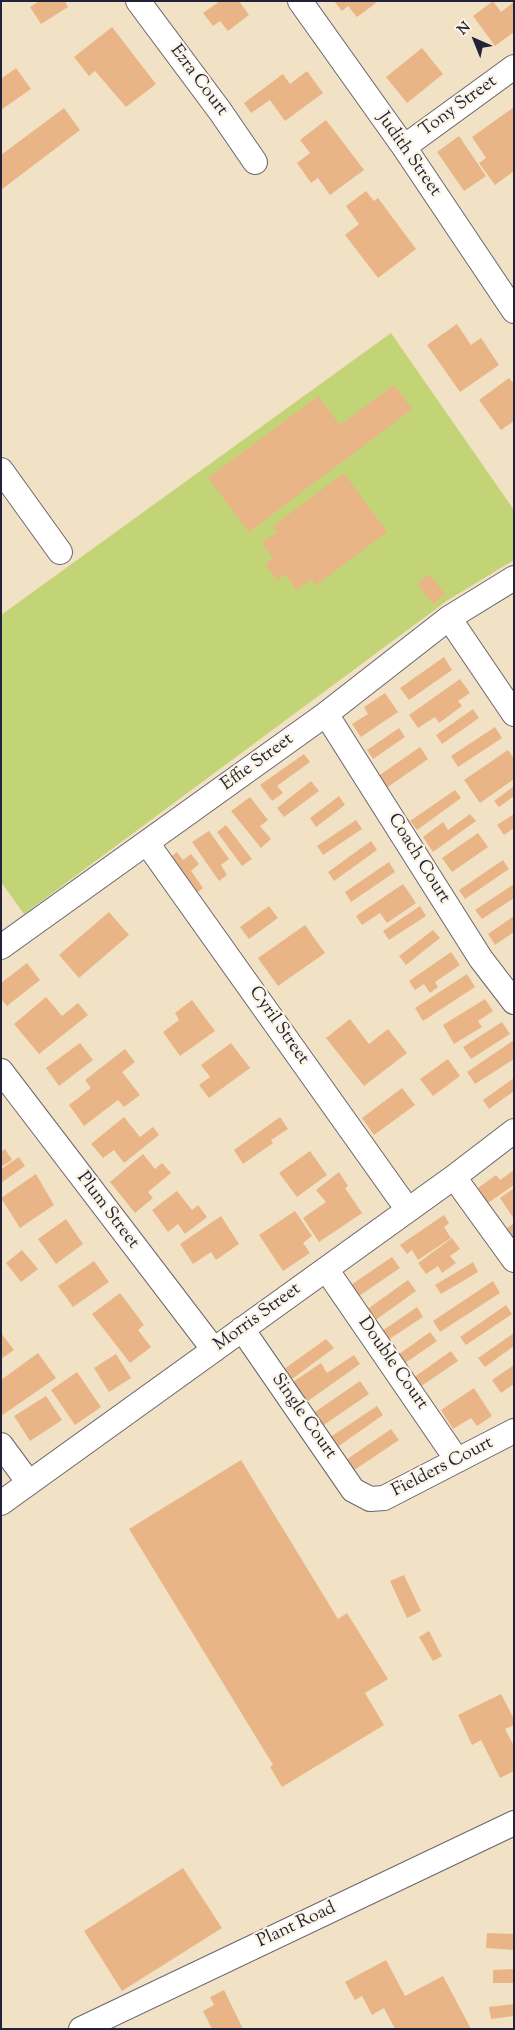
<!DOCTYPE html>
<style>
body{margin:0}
#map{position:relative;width:515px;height:2030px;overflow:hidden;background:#f2e2c5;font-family:"Sorts Mill Goudy",serif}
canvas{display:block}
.frame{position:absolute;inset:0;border:2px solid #22223b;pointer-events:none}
.north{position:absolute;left:450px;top:15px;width:50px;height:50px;-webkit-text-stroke:4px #fcf5e5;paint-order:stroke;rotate:316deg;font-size:14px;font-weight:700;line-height:20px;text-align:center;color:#22223b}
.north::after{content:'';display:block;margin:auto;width:18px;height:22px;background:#22223b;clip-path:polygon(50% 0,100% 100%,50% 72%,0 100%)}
</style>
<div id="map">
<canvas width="515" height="2030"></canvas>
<div class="frame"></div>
<div class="north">N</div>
</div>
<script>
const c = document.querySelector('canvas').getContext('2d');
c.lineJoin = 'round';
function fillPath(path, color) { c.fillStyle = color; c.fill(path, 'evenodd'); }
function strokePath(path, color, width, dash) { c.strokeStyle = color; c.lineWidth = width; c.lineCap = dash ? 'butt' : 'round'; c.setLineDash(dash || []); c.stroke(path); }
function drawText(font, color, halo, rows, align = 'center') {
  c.font = font + ' "Sorts Mill Goudy",serif'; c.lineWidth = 4.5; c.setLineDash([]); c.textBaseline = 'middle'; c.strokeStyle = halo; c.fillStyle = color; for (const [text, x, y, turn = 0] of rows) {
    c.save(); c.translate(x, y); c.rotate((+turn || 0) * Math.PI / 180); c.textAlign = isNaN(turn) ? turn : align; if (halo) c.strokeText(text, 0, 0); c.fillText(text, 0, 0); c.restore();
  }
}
fillPath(new Path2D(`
 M391,333L514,510V560L448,600L24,914L1,882V615Z`), '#c3d477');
fillPath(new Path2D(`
 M39,1H65L68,7L41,24L30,7Z
 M220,1H239L249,15L228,31L220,21L213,26L203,13Z
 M334,1H375L376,3L357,17L348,6L342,11Z
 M493,1L501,12L514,2V32L495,46L473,16Z
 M112,27L156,84L126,107L95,71L89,76L74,57Z
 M422,48L443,74L407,103L386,77Z
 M16,68L31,89L1,110V79Z
 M307,71L323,93L285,121L270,100L251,113L244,103L283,74L290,84Z
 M514,107V171L495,185L479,163L486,158L472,137Z
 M64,108L80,130L1,190V155Z
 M326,120L364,170L330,195L318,178L311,183L297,163L310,153L300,140Z
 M459,136L486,176L464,191L437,152Z
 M366,191L374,201L378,198L416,249L378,278L345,235L359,224L346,206Z
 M457,324L471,345L481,338L499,365L460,392L427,345Z
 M509,378L514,384V421L501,430L479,400Z
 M394,385L412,409L249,532L208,478L318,396L340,425Z
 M344,473L387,532L316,585L311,579L296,590L285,574L277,580L265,565L273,558L262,543L277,532L273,526Z
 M430,574L445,595L433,604L417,583Z
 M444,657L452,670L409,700L400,688Z
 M460,679L470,693L458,701L462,706L439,723L435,717L418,728L409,715Z
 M385,693L398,712L361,737L352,724L368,714L364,707Z
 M473,709L479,718L442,744L436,735Z
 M495,727L502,738L458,767L451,756Z
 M399,728L405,737L373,759L367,750Z
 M420,747L428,759L382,791L374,779Z
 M508,750L514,759V779L480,803L464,780Z
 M304,754L310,762L277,786L283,793L272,801L260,785Z
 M311,781L319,791L284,817L277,808Z
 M514,786V796L499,807L494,801Z
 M455,790L461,798L417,830L410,821Z
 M339,796L345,805L316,827L310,818Z
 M250,797L268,820L260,826L271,839L261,848L231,811Z
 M470,814L476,821L433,852L423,837L443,822L448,830Z
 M514,814V828L504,835L497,825Z
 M356,820L362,829L323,855L317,846Z
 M226,825L252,859L242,866L217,832Z
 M209,831L229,859L221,865L227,875L219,881L192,842Z
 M478,833L488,847L452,872L442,858Z
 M371,841L377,850L334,881L328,872Z
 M177,852L183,860L191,854L199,864L191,871L203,888L194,895L167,860Z
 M503,860L509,869L465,899L459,890Z
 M389,862L395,872L351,902L345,892Z
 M403,884L416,903L387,923L380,913L362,925L356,916Z
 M514,884V898L482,919L475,910Z
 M269,906L278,918L249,939L240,927Z
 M420,906L426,916L389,940L383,931Z
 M109,912L129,935L79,978L59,955Z
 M514,916V932L495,945L488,934Z
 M305,925L325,953L278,986L258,958Z
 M433,930L440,938L406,965L399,956Z
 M451,952L460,965L435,982L438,987L430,993L424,984L415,990L409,981Z
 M27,963L40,980L7,1006L1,999V983Z
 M467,974L475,987L423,1021L415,1008Z
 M46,997L62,1016L78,1003L88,1015L39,1054L14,1024Z
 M485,999L493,1011L478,1021L482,1027L454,1044L443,1025Z
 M192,1000L215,1031L180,1056L163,1032L179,1020L175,1013Z
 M350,1019L369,1044L388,1029L407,1053L364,1086L326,1038Z
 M502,1022L510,1034L471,1059L463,1047Z
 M514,1040V1059L475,1084L467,1072Z
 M80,1043L93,1060L59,1086L46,1068Z
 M231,1043L250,1068L209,1098L199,1085L210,1077L201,1065Z
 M125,1049L135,1062L122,1072L140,1095L124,1107L118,1100L84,1126L69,1105L91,1088L85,1080Z
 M448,1059L460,1076L433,1096L420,1079Z
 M514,1078V1091L489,1109L483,1100Z
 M402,1088L415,1105L374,1135L362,1118Z
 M124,1117L140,1137L153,1127L159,1135L124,1163L114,1150L103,1158L91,1144Z
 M280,1117L288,1129L271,1140L273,1143L243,1164L234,1150Z
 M5,1149L12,1160L1,1167V1152Z
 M310,1151L327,1175L297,1197L279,1173Z
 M143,1154L155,1169L162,1163L171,1173L148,1192L153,1198L135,1213L110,1182Z
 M19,1157L25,1166L1,1183V1169Z
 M514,1170V1185L488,1203L478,1188L496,1175L500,1180Z
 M339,1172L348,1186L345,1188L362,1213L319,1242L303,1218L326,1202L316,1190Z
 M36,1174L54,1205L20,1228L1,1198Z
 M514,1188V1219L500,1198Z
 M177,1191L192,1210L198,1205L207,1217L185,1234L178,1224L168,1232L152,1210Z
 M295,1211L312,1236L303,1243L310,1253L283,1271L259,1235Z
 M444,1215L449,1223L444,1227L451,1238L418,1260L412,1250L407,1254L400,1245Z
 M221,1216L239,1244L216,1260L211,1252L193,1264L180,1244Z
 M66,1219L83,1244L56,1264L38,1239Z
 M514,1223V1245L503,1231Z
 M452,1238L460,1249L450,1256L456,1263L442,1273L438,1266L426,1274L418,1263Z
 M22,1250L38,1269L21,1282L6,1263Z
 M392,1257L400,1268L356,1298L348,1287Z
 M94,1261L109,1282L73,1307L58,1286Z
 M473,1262L478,1272L441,1294L435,1285Z
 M408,1280L416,1291L370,1324L362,1313Z
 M493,1281L500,1293L440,1332L433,1321Z
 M120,1293L144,1325L138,1330L151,1347L130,1363L92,1314Z
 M506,1305L512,1314L466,1345L460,1337Z
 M417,1307L423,1317L385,1342L379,1333Z
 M430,1332L437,1341L401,1366L395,1357Z
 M1,1333L14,1350L1,1359Z
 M514,1333V1346L485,1367L478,1358Z
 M326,1339L334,1348L292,1379L284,1369Z
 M451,1351L458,1361L420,1387L413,1378Z
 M38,1353L56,1378L1,1416V1380Z
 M116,1354L131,1378L109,1392L94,1368Z
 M354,1355L360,1364L301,1406L287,1386L321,1363L327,1373Z
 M514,1365V1384L501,1393L492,1380Z
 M77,1372L101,1407L75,1425L51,1390Z
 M360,1381L369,1394L318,1429L309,1416Z
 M474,1388L492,1416L477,1426L471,1418L453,1429L441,1410Z
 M46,1396L62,1420L30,1441L14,1416Z
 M377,1406L383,1415L336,1448L329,1438Z
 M391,1429L399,1440L347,1475L340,1464Z
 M241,1460L338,1619L347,1613L388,1679L365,1693L384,1725L282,1787L270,1767L273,1765L129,1529Z
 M404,1575L421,1611L407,1618L390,1581Z
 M429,1631L442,1656L433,1661L419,1637Z
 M501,1694L514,1719V1725L505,1729L514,1746V1771L500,1778L481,1740L472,1745L458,1715Z
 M183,1868L222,1928L122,1991L84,1931Z
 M487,1933L514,1934V1950L486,1948Z
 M386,1960L405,1996L443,1976L471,2029H395L384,2008L372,2015L362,1996L355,2000L345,1982Z
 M514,1969V1983H493V1970Z
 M224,1990L243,2029H212L203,2011L214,2005L210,1997Z
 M514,2004V2016L491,2019L489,2007Z`), '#e9b587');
const minor = new Path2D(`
 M138,1L220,111L255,162
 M300,1L404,147L514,311
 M404,147L514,67
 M1,470L60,552
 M449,618L514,714
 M326,714L481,959L514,1002
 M147,843L408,1210
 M1,947L326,714L449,618L514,578
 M1,1071L214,1350
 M454,1177L514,1260
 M326,1269L457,1460
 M242,1329L353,1490L370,1499L384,1498L514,1431
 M1,1445L29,1483
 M1,1503L454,1177L514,1131
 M81,2029L514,1823`);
strokePath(minor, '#6b656b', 26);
strokePath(minor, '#fff', 24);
drawText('18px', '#22223b', '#fcf5e5', [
 ["Ezra Court",198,81,53],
 ["Tony Street",459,107,-36],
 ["Judith Street",408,155,55],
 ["Effie Street",258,763,-36],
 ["Coach Court",418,859,58],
 ["Cyril Street",278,1026,55],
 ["Plum Street",107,1211,53],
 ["Morris Street",258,1318,-36],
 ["Double Court",392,1364,55],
 ["Single Court",303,1417,55],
 ["Fielders Court",443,1468,-27],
 ["Plant Road",297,1926,-25]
]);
</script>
